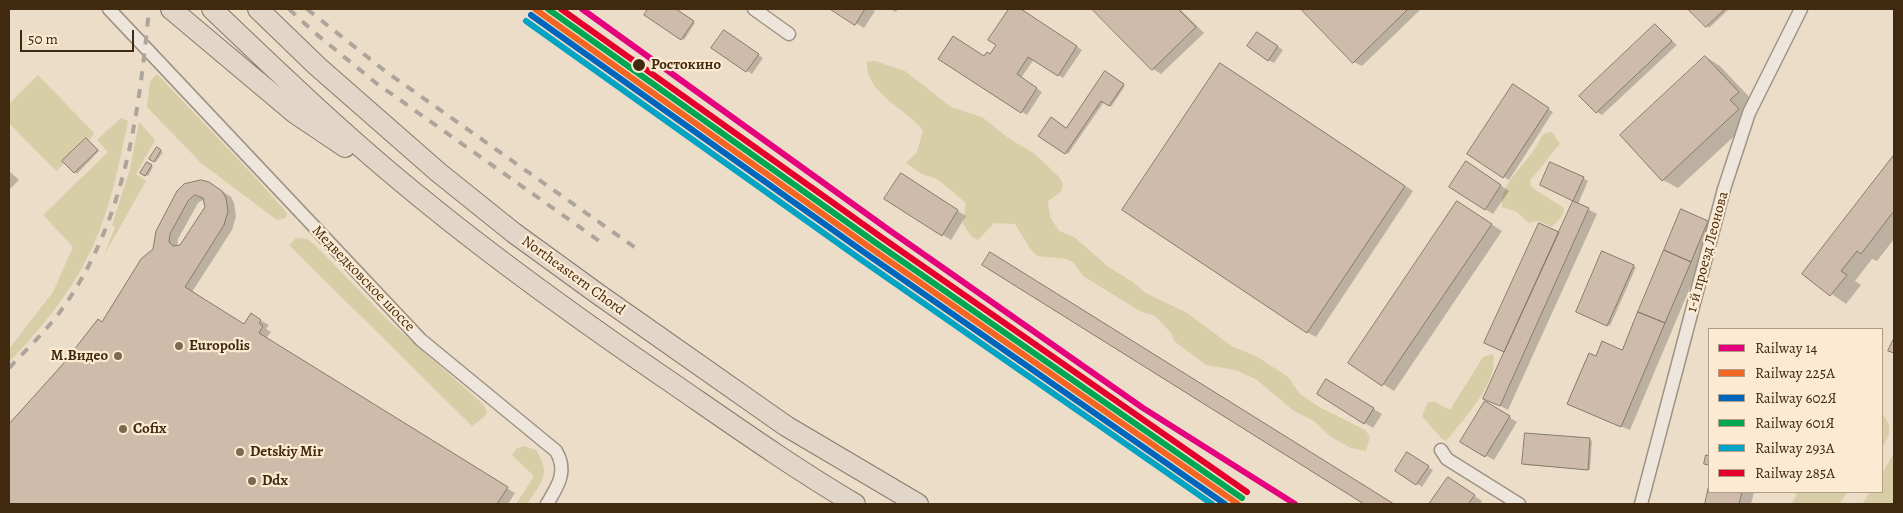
<!DOCTYPE html>
<meta charset="utf-8">
<style>
body{margin:0}
#map{position:relative;width:1903px;height:513px;overflow:hidden;background:#ecddc8;font-family:Alegreya,serif}
canvas{display:block}
.frame{position:absolute;inset:0;border:10px solid #412910;pointer-events:none}
.legend{position:absolute;left:1708px;top:328px;width:175px;height:165px;box-sizing:border-box;background:#fcebd2;border:1px solid #b19d84;margin:0;padding:6px 9px;list-style:none;font-size:15px;color:#412910}
.legend li{display:flex;align-items:center;gap:10px;height:25px}
.legend b{width:25px;border:1px solid #b19d84}
.scale{position:absolute;left:20px;top:30px;width:114px;height:22px;box-sizing:border-box;border:2px solid #412910;border-top:0;padding-left:6px;font-size:15px;line-height:18px;white-space:nowrap;color:#412910;-webkit-text-stroke:4px #fcebd2;paint-order:stroke}
</style>
<div id="map">
<canvas width="1903" height="513"></canvas>
<div class="frame"></div>
<ul class="legend">
<li><b style="height:6px;background:#e5007d"></b>Railway 14</li>
<li><b style="height:6px;background:#f26522"></b>Railway 225А</li>
<li><b style="height:6px;background:#0065bd"></b>Railway 602Я</li>
<li><b style="height:6px;background:#00a651"></b>Railway 601Я</li>
<li><b style="height:6px;background:#03a3c4"></b>Railway 293А</li>
<li><b style="height:6px;background:#e4002b"></b>Railway 285А</li>
</ul>
<div class="scale">50 m</div>
</div>
<script>
const c = document.querySelector('canvas').getContext('2d');
c.lineJoin = 'round';
function fillPath(path, color) { c.fillStyle = color; c.fill(path, 'evenodd'); }
function strokePath(path, color, width, dash) { c.strokeStyle = color; c.lineWidth = width; c.lineCap = dash ? 'butt' : 'round'; c.setLineDash(dash || []); c.stroke(path); }
function drawText(font, color, halo, rows, align = 'center') {
  c.font = font + ' Alegreya,serif'; c.lineWidth = 4.5; c.setLineDash([]); c.textBaseline = 'middle'; c.strokeStyle = halo; c.fillStyle = color; for (const [text, x, y, turn = 0] of rows) {
    c.save(); c.translate(x, y); c.rotate((+turn || 0) * Math.PI / 180); c.textAlign = isNaN(turn) ? turn : align; if (halo) c.strokeText(text, 0, 0); c.fillText(text, 0, 0); c.restore();
  }
}
fillPath(new Path2D(`
 M875,61L905,71L951,107L982,117L1008,138L1035,154L1059,177L1063,184L1061,192L1048,201L1050,217L1059,231L1074,237L1110,268L1133,282L1144,292L1187,313L1233,347L1256,356L1288,377L1300,394L1321,408L1365,430L1370,437L1366,451L1351,448L1331,437L1314,421L1294,411L1257,380L1236,370L1206,365L1174,341L1172,334L1155,316L1140,311L1083,276L1074,263L1067,259L1037,256L1031,250L1015,224L994,223L978,240L972,237L963,224L966,203L937,179L922,174L906,163L917,152L923,130C907,110 865,93 867,62Z
 M157,74L253,175L287,213L286,218L277,220L201,163L147,107L150,81Z
 M38,75L94,133L89,141L85,138L62,161L64,164L56,171L9,123V104Z
 M121,118L128,121C119,166 109,215 88,256C69,295 39,331 9,362V349L53,292L73,247L43,215L108,152L97,140Z
 M139,122L155,140L136,174L146,181L104,255L115,227L112,225L130,169Z
 M1552,132L1560,144C1548,156 1542,169 1530,180L1531,187L1564,208L1563,215L1552,227L1539,221L1529,223L1517,212L1502,207C1499,185 1525,165 1536,147C1539,143 1540,137 1544,134C1546,132 1549,132 1552,132Z
 M296,238L307,239L316,246L393,325L484,405L487,412L484,417L472,426L289,245Z
 M1493,354C1500,381 1462,421 1446,441L1442,439L1422,416L1428,402H1435L1450,410L1483,357Z
 M1882,414C1892,425 1891,435 1882,447Z
 M524,446L536,450C552,475 541,483 527,504H516L534,476L512,455L517,448Z
 M1894,453V504H1862L1870,492H1882V473Z
 M1795,492H1848L1839,504H1781L1792,503L1796,496Z`), '#d7cda6');
fillPath(new Path2D(`
 M649,9H674L695,23L684,40L645,14Z
 M833,9H871L875,11L864,28Z
 M890,9H898L896,12Z
 M1010,9H1019L1082,50L1063,78L1034,59L1021,78L1042,92L1027,115L939,58H985L991,55L998,45L990,40Z
 M1094,9H1180L1204,33L1161,74L1153,69Z
 M1302,9H1421L1362,66L1354,62Z
 M1690,9H1729L1709,28Z
 M1656,25L1677,45L1602,115L1597,112L1581,96Z
 M729,35L763,58L752,74L713,48Z
 M1263,36L1283,50L1274,63L1268,60Z
 M1706,57L1720,66L1753,101V119L1678,188L1663,180Z
 M1229,69L1413,191L1316,337L1307,332Z
 M1106,73L1125,86L1111,107L1104,102L1068,154L1040,136L1067,129Z
 M1518,89L1553,112L1509,180L1504,177Z
 M88,141L99,151L77,174L75,172Z
 M157,149L163,152L156,162L151,159Z
 M1894,157V239L1877,261L1872,259L1855,281L1861,285L1846,304L1803,274Z
 M148,164L153,167L148,176L142,173Z
 M1474,168L1509,191L1493,214L1485,209Z
 M9,171L19,180L9,190Z
 M1583,178L1588,181L1578,204L1597,214L1508,410L1485,398L1505,352L1494,347L1559,234L1574,201L1547,188Z
 M909,180L966,216L951,240L943,235Z
 M218,188L231,197L234,203L236,216L232,230L192,292L245,325L251,315L269,325L266,329L271,332L266,338L515,493L508,504H9V425L103,323L155,250L178,192ZM204,199L206,204L205,210L181,246L177,248L178,239L198,203Z
 M1468,209L1502,231L1394,391L1350,363Z
 M1682,211L1716,226L1630,430L1577,408L1597,358L1622,351Z
 M1633,266L1636,267L1610,326L1579,313Z
 M1327,380L1382,414L1373,428L1318,394Z
 M1486,403L1517,422L1494,460L1462,442Z
 M1526,434L1590,440L1592,441L1590,470L1526,465L1523,463Z
 M1408,454L1433,470L1422,487L1397,471Z
 M1448,478L1482,501L1480,504H1430Z
 M1709,490V492H1754L1751,504H1706Z`), '#0003');
const building = new Path2D(`
 M648,9H676L694,21L681,40L644,15Z
 M830,9H865L855,25Z
 M1009,9H1021L1077,46L1058,76L1028,57L1017,74L1037,88L1021,113L938,59L953,36L984,56L987,52L990,54L996,45L988,40Z
 M1092,9H1178L1196,27L1152,70Z
 M1301,9H1408L1353,63Z
 M1688,9H1725L1706,27Z
 M1655,24L1672,41L1596,113L1579,96Z
 M724,30L759,54L746,72L711,48Z
 M1257,32L1278,46L1268,61L1247,46Z
 M1705,56L1739,92L1730,100L1739,109L1662,181L1620,135Z
 M1220,63L1405,186L1307,333L1122,210Z
 M1105,71L1124,84L1109,106L1101,101L1065,154L1038,136L1051,117L1066,128Z
 M1513,84L1549,108L1503,178L1467,154Z
 M86,138L98,150L74,173L62,161Z
 M157,147L161,150L154,162L149,159Z
 M1894,155V211L1861,254L1857,251L1841,271L1847,275L1830,296L1802,274Z
 M1466,161L1501,185L1485,210L1449,187Z
 M147,162L152,165L145,176L140,173Z
 M1550,162L1584,177L1573,201L1540,185Z
 M901,173L958,210L942,236L884,199Z
 M201,180L209,182L222,191L226,198L228,211L224,225L185,287L244,324L251,313L261,320L259,323L263,326L259,333L508,487L497,504H9V424L63,364L98,319L102,322L141,259L153,249L156,231L177,191L184,184ZM195,195L203,198L205,207L180,245L173,246L169,242L170,234L188,201Z
 M1457,201L1492,224L1382,386L1348,363Z
 M1573,201L1589,208L1500,406L1483,399Z
 M1681,209L1708,221L1691,262L1664,250Z
 M1539,223L1559,232L1504,352L1484,343Z
 M1664,250L1691,262L1665,323L1638,312Z
 M1602,251L1634,265L1607,326L1576,312Z
 M990,252L1394,504H1364L982,265Z
 M1638,312L1665,323L1621,427L1567,404L1589,353L1596,356L1602,341L1622,350Z
 M1894,338V353L1888,351Z
 M1326,379L1374,408L1364,424L1317,394Z
 M1485,401L1510,416L1485,457L1460,442Z
 M1525,433L1590,438L1588,470L1522,464Z
 M1407,452L1429,466L1416,485L1395,471Z
 M1706,455L1709,456V465L1704,464Z
 M1448,477L1475,495L1468,504H1429Z
 M1709,485V492H1742L1739,504H1705Z`);
fillPath(building, '#cebbaa');
strokePath(building, '#857a6c', 1);
const minor = new Path2D(`
 M109,9L421,340L556,451C568,471 558,486 547,504
 M754,9L789,34
 M1441,450L1447,459L1519,504
 M1641,504L1724,189L1749,113L1801,9`);
const primary = new Path2D(`
 M171,9L296,114L345,147
 M212,9C280,74 348,139 421,198C504,266 590,327 678,387C736,427 794,468 855,504
 M258,9L317,66L438,172L514,233L598,294L786,426L918,504`);
strokePath(minor, '#9e9384', 15);
strokePath(primary, '#857a6c', 22);
strokePath(minor, '#eee6dc', 12);
strokePath(primary, '#e1d6c7', 20);
strokePath(new Path2D(`
 M289,9L315,33L376,83L605,245
 M307,9L385,71L637,249
 M9,368C28,348 49,328 65,305C126,217 139,113 149,9`), '#ada59b', 4, [9, 9]);
strokePath(new Path2D(`
 M582,9L889,230L1143,408L1295,504`), '#e5007d', 6);
strokePath(new Path2D(`
 M535,9L872,249L1238,504`), '#f26522', 6);
strokePath(new Path2D(`
 M531,15L868,255L1225,504`), '#0065bd', 6);
strokePath(new Path2D(`
 M548,9L876,243L1242,498`), '#00a651', 6);
strokePath(new Path2D(`
 M526,21L863,261L1212,504`), '#03a3c4', 6);
strokePath(new Path2D(`
 M561,9L881,237L1247,492`), '#e4002b', 6);
for (const [x, y, r, color] of [
 [639,65,7,"#412910"],
 [179,346,5,"#7d6850"],
 [118,356,5,"#7d6850"],
 [123,429,5,"#7d6850"],
 [240,452,5,"#7d6850"],
 [252,481,5,"#7d6850"]
]) { const dot = new Path2D(); dot.arc(x, y, r, 0, 2 * Math.PI); c.fillStyle = color; c.fill(dot); strokePath(dot, '#fcebd2', 2); }
drawText('bold 15px', '#412910', '#fcebd2', [
 ["Ростокино",651,65]
], 'left');
drawText('15px', '#412910', '#fcebd2', [
 ["1-й проезд Леонова",1708,252,-75],
 ["Northeastern Chord",573,276,36],
 ["Медведковское шоссе",363,279,46]
]);
drawText('bold 15px', '#412910', '#fcebd2', [
 ["Europolis",189,346],
 ["M.Видео",108,356,"right"],
 ["Cofix",133,429],
 ["Detskiy Mir",250,452],
 ["Ddx",262,481]
], 'left');
</script>
